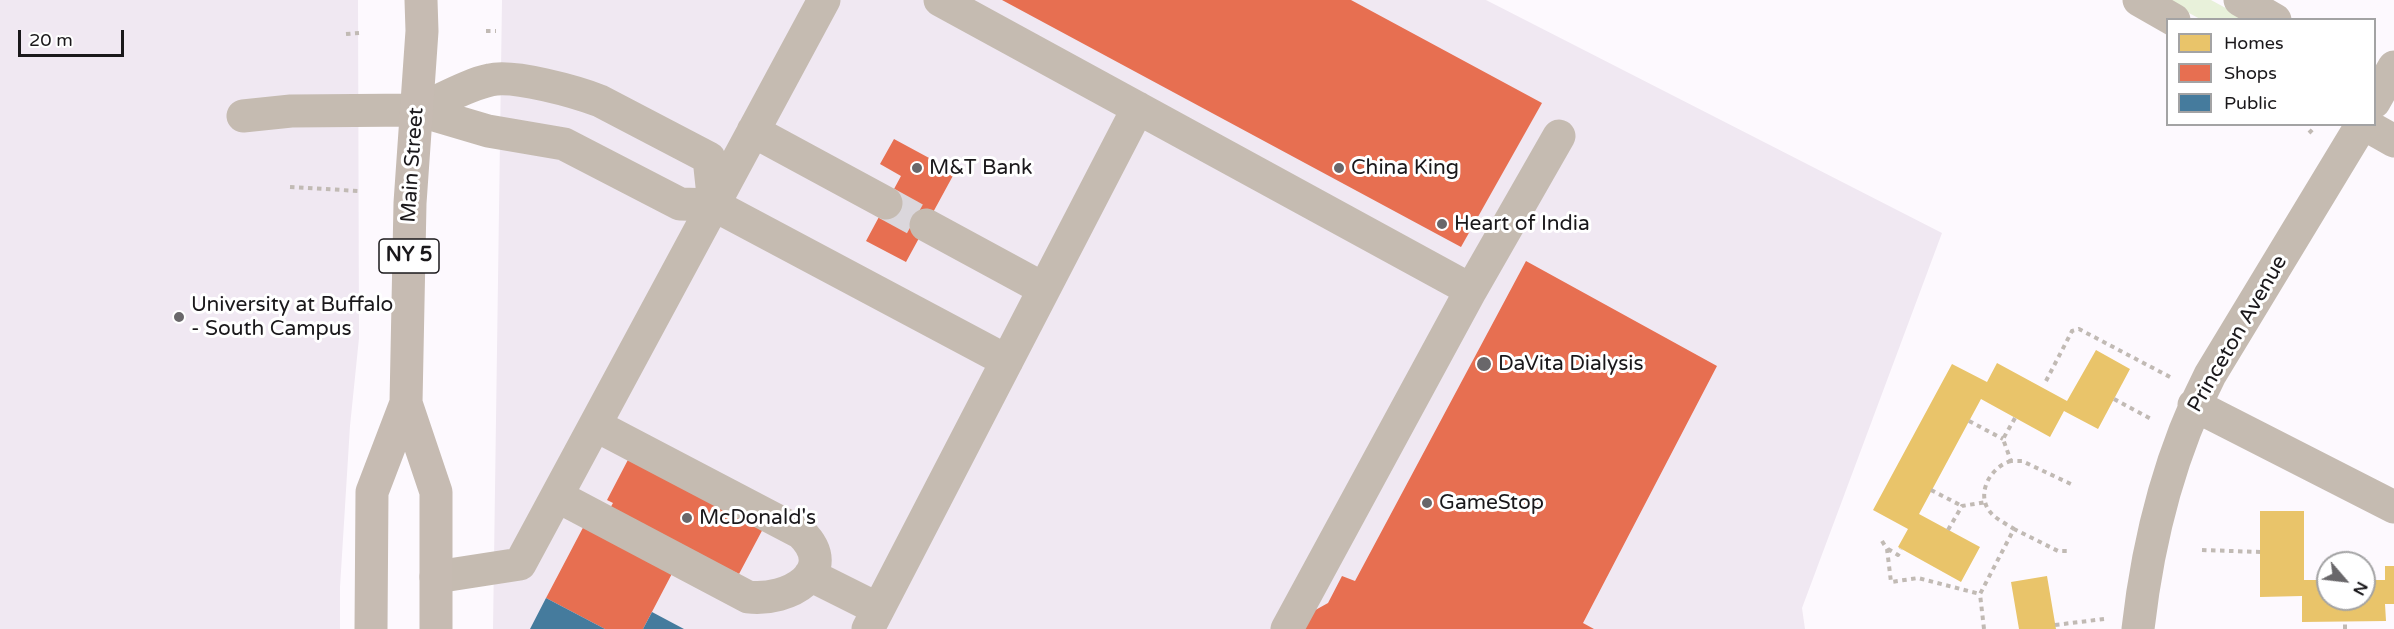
<!DOCTYPE html>
<style>
body{margin:0}
#map{position:relative;width:2394px;height:629px;overflow:hidden;background:#fdf9fe;font-family:"Varela Round",sans-serif}
canvas{display:block}
.legend{position:absolute;left:2166px;top:18px;width:210px;height:108px;box-sizing:border-box;background:#fff;border:2px solid #a3a3a4;margin:0;padding:8px 10px;list-style:none;font-size:18px;color:#1a181b}
.legend li{display:flex;align-items:center;gap:12px;height:30px}
.legend b{width:30px;border:2px solid #a3a3a4}
.north{position:absolute;left:2316px;top:551px;width:60px;height:60px;box-sizing:border-box;background:#fff;border:2px solid #a3a3a4;border-radius:50%;rotate:118deg;font-size:16px;font-weight:700;line-height:24px;text-align:center;color:#1a181b}
.north::after{content:'';display:block;margin:auto;width:21px;height:27px;background:#69676a;clip-path:polygon(50% 0,100% 100%,50% 72%,0 100%)}
.scale{position:absolute;left:18px;top:30px;width:106px;height:27px;box-sizing:border-box;border:3px solid #1a181b;border-top:0;padding-left:8px;font-size:18px;line-height:21px;white-space:nowrap;color:#1a181b;-webkit-text-stroke:4px #fff;paint-order:stroke}
</style>
<div id="map">
<canvas width="2394" height="629"></canvas>
<ul class="legend">
<li><b style="height:16px;background:#e9c46a"></b>Homes</li>
<li><b style="height:16px;background:#e76f51"></b>Shops</li>
<li><b style="height:16px;background:#457b9d"></b>Public</li>
</ul>
<div class="north">N</div>
<div class="scale">20 m</div>
</div>
<script>
const c = document.querySelector('canvas').getContext('2d');
c.lineJoin = 'round';
function fillPath(path, color) { c.fillStyle = color; c.fill(path, 'evenodd'); }
function strokePath(path, color, width, dash) { c.strokeStyle = color; c.lineWidth = width; c.lineCap = dash ? 'butt' : 'round'; c.setLineDash(dash || []); c.stroke(path); }
function drawText(font, color, halo, rows, align = 'center') {
  c.font = font + ' "Varela Round",sans-serif'; c.lineWidth = 6; c.setLineDash([]); c.textBaseline = 'middle'; c.strokeStyle = halo; c.fillStyle = color; for (const [text, x, y, turn = 0] of rows) {
    c.save(); c.translate(x, y); c.rotate((+turn || 0) * Math.PI / 180); c.textAlign = isNaN(turn) ? turn : align; if (halo) c.strokeText(text, 0, 0); c.fillText(text, 0, 0); c.restore();
  }
}
fillPath(new Path2D(`
 M0,0H358L359,338L350,426L340,587V629H0Z
 M502,0H1486L1942,233L1802,608L1805,629H493Z`), '#f0e8f2');
fillPath(new Path2D(`
 M2165,0H2211L2246,19H2200Z`), '#e8f1da');
fillPath(new Path2D(`
 M2096,350L2130,369L2098,429L2064,411L2050,437L1981,399L1919,514L1980,547L1961,582L1898,547L1908,529L1873,510L1952,364L1987,382L1997,363L2067,401Z
 M2260,511H2304V580H2328V599H2364V580H2385V566H2394V604H2385L2386,621L2302,622V596L2260,597Z
 M2047,576L2056,629H2019L2011,582Z`), '#e9c46a');
fillPath(new Path2D(`
 M1002,0H1351L1542,103L1461,247Z
 M894,139L955,172L906,262L866,241L901,176L880,164Z
 M1526,261L1717,366L1583,623L1594,629H1295L1301,618L1328,603L1342,576L1355,581Z
 M631,454L765,525L739,574L608,512L613,503L607,500Z
 M587,520L676,566L643,629H605L546,598Z`), '#e76f51');
fillPath(new Path2D(`
 M546,598L605,629H530Z
 M652,612L684,629H643Z`), '#457b9d');
strokePath(new Path2D(`
 M886,203L926,225`), '#dbd7dc', 33, [33, 16]);
strokePath(new Path2D(`
 M486,31H496
 M346,34L359,33
 M2309,133L2313,129
 M290,187L359,191
 M2046,381L2072,331L2079,329L2170,377
 M2114,399L2153,420
 M2015,418L2003,439L2011,461H2022L2073,485
 M1969,421L2003,439
 M2011,461C1989,467 1973,498 1994,516C2000,521 2008,525 2014,529
 M1931,490L1962,506
 M1948,530L1962,506L1986,502
 M1882,541L1887,549L1891,582L1918,578L1980,594
 M1888,549L1898,555L1901,549
 M2202,550L2260,552
 M2055,625L2104,619
 M1984,629L1980,594L2014,529L2058,551H2071
 M2345,629V622`), '#c1bab4', 4, [4.5, 4.5]);
strokePath(new Path2D(`
 M940,0L1471,290L1287,629
 M2139,0L2174,20
 M2240,0L2275,20
 M2374,102L2394,67
 M417,110C440,101 466,85 490,80C513,74 577,92 600,101L709,158L714,205
 M243,116L291,111L417,110L488,131L564,144L680,204L714,205L1007,361
 M2364,124L2394,141
 M753,131L886,203
 M926,225L1044,289
 M1471,290L1559,136
 M2194,405L2394,507
 M557,496L748,597C788,602 841,572 801,533L595,425
 M810,575L878,609
 M436,577L520,564L824,0
 M868,629L1138,108
 M2138,629C2148,540 2169,455 2210,375L2362,124`), '#c5bbb1', 33);
strokePath(new Path2D(`
 M421,0L422,31L410,203L406,403L436,492V629
 M371,629L372,492L406,403`), '#c6bbb2', 33);
for (const [x, y, r, color] of [
 [917,168,6,"#69676a"],
 [1339,168,6,"#69676a"],
 [1442,224,6,"#69676a"],
 [179,317,6,"#69676a"],
 [1484,364,8,"#69676a"],
 [1427,503,6,"#69676a"],
 [687,518,6,"#69676a"]
]) { const dot = new Path2D(); dot.arc(x, y, r, 0, 2 * Math.PI); c.fillStyle = color; c.fill(dot); strokePath(dot, '#fff', 2); }
for (const [x, y, w] of [
 [409,256,60]
]) { const box = new Path2D(); box.roundRect(x - w / 2, y - 17, w, 34, 4.5); c.fillStyle = '#fff'; c.fill(box); strokePath(box, '#1a181b', 1.5); }
drawText('bold 20px', '#1a181b', null, [
 ["NY 5",409,256]
]);
drawText('21px', '#1a181b', '#fff', [
 ["Main Street",413,165,-86],
 ["Princeton Avenue",2238,334,-60]
]);
drawText('21px', '#1a181b', '#fff', [
 ["M&T Bank",929,168],
 ["China King",1351,168],
 ["Heart of India",1454,224],
 ["University at Buffalo",191,305],
 ["- South Campus",191,329],
 ["DaVita Dialysis",1498,364],
 ["GameStop",1439,503],
 ["McDonald's",699,518]
], 'left');
</script>
